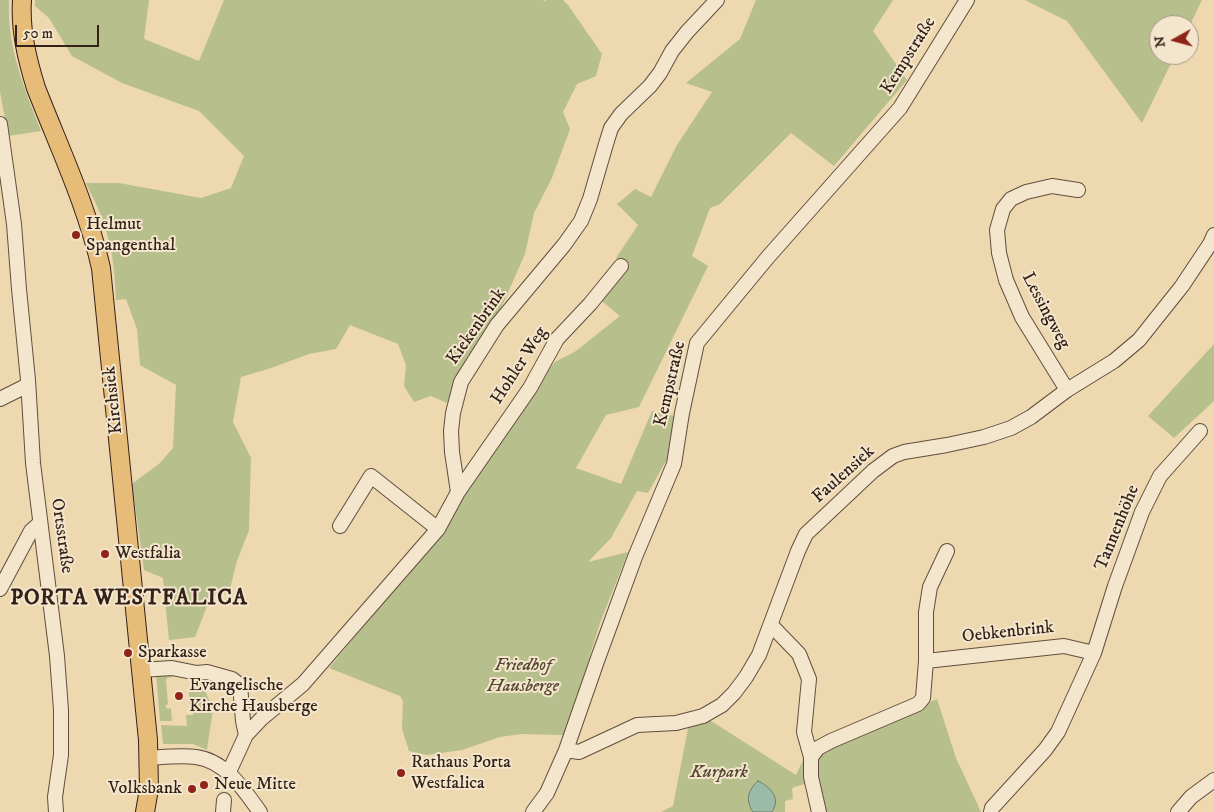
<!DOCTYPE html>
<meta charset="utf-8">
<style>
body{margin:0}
#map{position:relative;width:1214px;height:812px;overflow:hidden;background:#edd8b0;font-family:"IM FELL DW Pica",serif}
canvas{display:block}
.north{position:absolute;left:1149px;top:15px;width:50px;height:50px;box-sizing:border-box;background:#f3e6cc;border:1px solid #a69784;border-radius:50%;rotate:263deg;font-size:14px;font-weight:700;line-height:20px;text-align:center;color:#332018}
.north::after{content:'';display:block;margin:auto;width:18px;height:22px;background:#8f2418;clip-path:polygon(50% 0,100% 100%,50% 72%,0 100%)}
.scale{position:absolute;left:15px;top:25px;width:84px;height:22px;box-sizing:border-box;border:2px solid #332018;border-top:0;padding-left:6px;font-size:15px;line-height:18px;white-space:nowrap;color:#332018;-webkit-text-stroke:4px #f3e6cc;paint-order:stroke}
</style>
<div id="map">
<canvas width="1214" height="812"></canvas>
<div class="north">N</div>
<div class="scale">50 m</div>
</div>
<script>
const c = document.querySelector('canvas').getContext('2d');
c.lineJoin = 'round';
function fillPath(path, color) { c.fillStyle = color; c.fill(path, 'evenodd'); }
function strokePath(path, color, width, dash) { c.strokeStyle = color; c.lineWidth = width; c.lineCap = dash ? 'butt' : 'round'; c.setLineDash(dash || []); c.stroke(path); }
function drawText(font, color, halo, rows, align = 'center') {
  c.font = font + ' "IM FELL DW Pica",serif'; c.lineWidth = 4; c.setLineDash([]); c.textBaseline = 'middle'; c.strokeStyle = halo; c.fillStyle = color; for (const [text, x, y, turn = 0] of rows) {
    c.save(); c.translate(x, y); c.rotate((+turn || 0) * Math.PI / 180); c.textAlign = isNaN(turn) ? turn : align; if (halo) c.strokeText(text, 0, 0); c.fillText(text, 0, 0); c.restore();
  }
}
fillPath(new Path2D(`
 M0,0H9C7,48 24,87 41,131L8,136L0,91Z
 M35,0H149L144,39L199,61L224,0H543L545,1L547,0H563L568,5L602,54L596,76L577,84L563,112L570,129L552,178L534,213L525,254L495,322L459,373L447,403L431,396L414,402L404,386L406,365L398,344L350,325L336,349L309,354L271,368L241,377L233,422L251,458L249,530L237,561L229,593L211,596L195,637L169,640L163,578L144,570L132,484L160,463L173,448L176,385L140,365L137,329L126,299L116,300C115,280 114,261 109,242C105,221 95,202 86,183H119L201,198L231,188L244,156L199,111L122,83L72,56L49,18L35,6Z
 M756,0H893L873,31L907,80L834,166L791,133L720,204L710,208L692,256L708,266L639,407L606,415L576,468L621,484L652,411L674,416L667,459L648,493L637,491L611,538L588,562L628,552L600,623L586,668L563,735L521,734L500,737L462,750L427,755L409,751L402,729L403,701L400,696L329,668L437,538L458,506L475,474L546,373L555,362L576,351L620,316L598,298L625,268L616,258L638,225L617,204L635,189L651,197L677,145L712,92L686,83L740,39Z
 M1025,0H1202L1189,27V25H1159V55H1175L1142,123L1067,21Z
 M1214,344V401L1174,438L1148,416Z
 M156,673H173V675L170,678L168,677L166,680L168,704L165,706L168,709L171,708L172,721H160Z
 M195,679H200L213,709L207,750L193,744H163L161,725L187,726L186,715H193V704H189V688L196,687Z
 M937,699L956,758L981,812H824L816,769L818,760L833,744Z
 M708,719L796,775L804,758L809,783L794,787L792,789L793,799L785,801V812H661L673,806L689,723Z`), '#b7bf8c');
const water = new Path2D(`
 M758,781C771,787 781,798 772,812H753C745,800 748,790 758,781Z`);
fillPath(water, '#9abba7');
strokePath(water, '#717d6e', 1);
const minor = new Path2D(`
 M0,124L14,224L19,289L28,380L33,463L57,656L61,710V755L55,797L56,812
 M1067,390L1022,317L1006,280L999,253L997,230L1003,209L1011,199L1026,192L1052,186L1078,190
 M0,399L28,385
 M458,492L452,452L451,431L453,413L461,382L497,325L564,245L581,221L590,199L606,144L611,128L621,114L650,86L660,73L672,51L687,32L717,0
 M340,526L371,476L438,529
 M0,589L31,531L40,523
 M771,625L799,654L809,679L804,732L811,757V777L819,812
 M926,661V612L930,587L947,551
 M141,670L172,668L197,673L207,672L232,679L240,685L243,721L246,735
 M566,750L579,752L637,725L676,723L703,716L722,705L734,693L746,677L759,655L798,551L806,534L873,471L893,456L904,452L947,445L984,437L1011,428L1031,417L1067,390L1114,361L1139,340L1182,286L1210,244L1214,235
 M811,757L818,748L831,741L918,704L923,698L926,661L1064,646L1094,653
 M149,758C165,757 181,755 196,757C226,761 244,790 260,812
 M228,774L246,735L262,718L303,684L438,529L458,492L530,388L557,339L590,304L621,266
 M223,812L224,800
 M533,812L547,793L566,750L597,661L635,557L674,464L682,413L697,343L768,257L900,108L967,0
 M991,812L992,808L1045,750L1058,732L1094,653L1115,586L1142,512L1160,476L1200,431
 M1178,812L1191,797L1214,780`);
const major = new Path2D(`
 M22,0C20,30 27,59 36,88C59,147 87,206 101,268L148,740L149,789L145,812`);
strokePath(minor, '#624e3e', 16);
strokePath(major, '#332018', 20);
strokePath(minor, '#f3e6cc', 14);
strokePath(major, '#e6bc78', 18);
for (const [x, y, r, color] of [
 [76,235,5,"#8f2418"],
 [105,554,5,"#8f2418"],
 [128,653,5,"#8f2418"],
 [179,696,5,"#8f2418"],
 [401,773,5,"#8f2418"],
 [204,785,5,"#8f2418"],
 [192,789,5,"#8f2418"]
]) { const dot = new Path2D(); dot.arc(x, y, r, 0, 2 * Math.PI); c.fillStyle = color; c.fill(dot); strokePath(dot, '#f3e6cc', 2); }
drawText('18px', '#332018', '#f3e6cc', [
 ["Kempstraße",909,56,-58],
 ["Lessingweg",1045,311,62],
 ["Kiekenbrink",477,327,-55],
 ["Hohler Weg",520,366,-57],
 ["Kempstraße",671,384,-77],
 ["Kirchsiek",114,400,-96],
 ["Faulensiek",844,475,-42],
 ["Tannenhöhe",1118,528,-68],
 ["Ortsstraße",61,536,82],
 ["Oebkenbrink",1008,633,-6]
]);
drawText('18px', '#332018', '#f3e6cc', [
 ["Helmut",86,225],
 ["Spangenthal",86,246],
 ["Westfalia",115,554],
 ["Sparkasse",138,653],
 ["Evangelische",189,686],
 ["Kirche Hausberge",189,707],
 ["Rathaus Porta",411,763],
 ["Westfalica",411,784],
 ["Neue Mitte",214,785],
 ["Volksbank",182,789,"right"]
], 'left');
drawText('italic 18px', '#544835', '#f3e6cc', [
 ["Friedhof",523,666],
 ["Hausberge",523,687],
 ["Kurpark",719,773]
]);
c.letterSpacing = '1px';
drawText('bold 22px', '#332018', '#f3e6cc', [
 ["PORTA WESTFALICA",129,599]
]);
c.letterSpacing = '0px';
</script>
